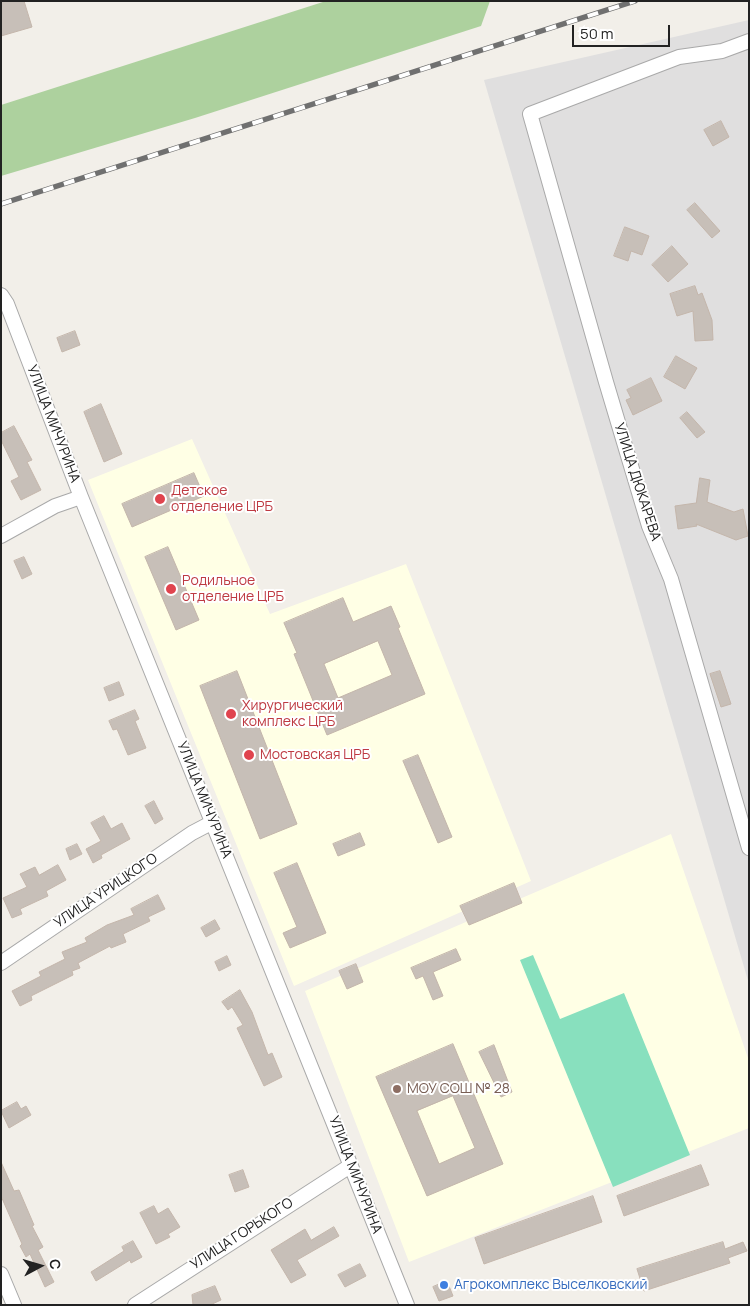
<!DOCTYPE html>
<meta charset="utf-8">
<style>
body{margin:0}
#map{position:relative;width:750px;height:1306px;overflow:hidden;background:#f2efe9;font-family:Manrope,sans-serif}
canvas{display:block}
.frame{position:absolute;inset:0;border:2px solid #222;pointer-events:none}
.north{position:absolute;left:15px;top:1241px;width:50px;height:50px;-webkit-text-stroke:4px #fff;paint-order:stroke;rotate:84deg;font-size:14px;font-weight:700;line-height:20px;text-align:center;color:#222}
.north::after{content:'';display:block;margin:auto;width:18px;height:22px;background:#222;clip-path:polygon(50% 0,100% 100%,50% 72%,0 100%)}
.scale{position:absolute;left:572px;top:25px;width:98px;height:22px;box-sizing:border-box;border:2px solid #222;border-top:0;padding-left:6px;font-size:15px;line-height:18px;white-space:nowrap;color:#222;-webkit-text-stroke:4px #fff;paint-order:stroke}
</style>
<div id="map">
<canvas width="750" height="1306"></canvas>
<div class="frame"></div>
<div class="north">С</div>
<div class="scale">50 m</div>
</div>
<script>
const c = document.querySelector('canvas').getContext('2d');
c.lineJoin = 'round';
function fillPath(path, color) { c.fillStyle = color; c.fill(path, 'evenodd'); }
function strokePath(path, color, width, dash) { c.strokeStyle = color; c.lineWidth = width; c.lineCap = dash ? 'butt' : 'round'; c.setLineDash(dash || []); c.stroke(path); }
function drawText(font, color, halo, rows, align = 'center') {
  c.font = font + ' Manrope,sans-serif'; c.lineWidth = 4; c.setLineDash([]); c.textBaseline = 'middle'; c.strokeStyle = halo; c.fillStyle = color; for (const [text, x, y, turn = 0] of rows) {
    c.save(); c.translate(x, y); c.rotate((+turn || 0) * Math.PI / 180); c.textAlign = isNaN(turn) ? turn : align; if (halo) c.strokeText(text, 0, 0); c.fillText(text, 0, 0); c.restore();
  }
}
fillPath(new Path2D(`
 M749,20V984L484,80Z`), '#e0dfdf');
fillPath(new Path2D(`
 M192,439L270,614L406,564L531,881L294,986L88,480Z
 M671,834L749,1061V1128L409,1262L305,991Z`), '#ffffe5');
fillPath(new Path2D(`
 M326,1H490L481,26L195,118L1,176V105Z`), '#add19e');
fillPath(new Path2D(`
 M533,955L560,1019L624,993L690,1155L613,1187L520,960Z`), '#88e0be');
const building = new Path2D(`
 M1,1H24L32,27L1,36Z
 M721,121L729,137L713,146L704,130Z
 M695,203L720,231L712,238L687,210Z
 M625,227L649,236L642,255L631,251L628,261L614,256Z
 M672,246L688,264L668,282L652,265Z
 M695,286L698,295L702,293L712,320L713,340L695,341L693,311L677,316L670,294Z
 M75,331L80,345L62,352L57,338Z
 M676,356L697,368L685,389L664,377Z
 M651,378L662,401L633,415L626,400L631,398L627,390Z
 M101,404L122,454L104,462L84,412Z
 M687,412L705,432L697,438L680,418Z
 M14,426L32,460L27,462L41,490L21,500L11,481L19,477L1,440V433Z
 M194,473L204,496L132,527L122,504Z
 M700,478L710,480L707,502L734,512L743,509L748,536L736,540L696,524L697,526L678,529L675,506L696,503Z
 M168,547L199,620L176,630L145,557Z
 M24,557L32,574L22,579L14,561Z
 M343,598L353,622L391,606L400,627L398,628L425,694L327,735L294,654L297,653L284,623ZM378,641L392,675L338,698L324,664Z
 M237,671L297,824L260,839L200,686Z
 M720,671L731,704L721,707L710,674Z
 M119,682L124,695L109,701L104,688Z
 M135,710L139,719L135,721L146,748L128,755L117,729L113,730L109,721Z
 M418,755L452,837L438,843L403,761Z
 M154,801L163,819L155,824L145,806Z
 M104,816L111,829L122,823L130,839L101,855L102,858L93,863L86,849L101,841L91,823Z
 M360,833L365,845L338,856L333,844Z
 M77,844L82,854L70,860L66,849Z
 M297,863L326,933L290,948L283,933L297,927L274,873Z
 M58,865L66,880L46,891L48,896L20,909L22,914L12,918L3,898L27,887L20,874L35,867L39,875Z
 M514,883L522,903L469,925L460,906Z
 M158,895L165,909L148,917L150,921L123,934L126,942L111,948L110,946L78,963L80,968L72,971L73,975L31,996L32,1000L20,1006L12,991L41,976L39,972L65,959L62,952L87,942L85,938L107,925L134,915L131,909Z
 M215,920L220,929L206,937L201,928Z
 M456,949L461,960L433,972L443,996L433,1000L423,976L416,979L411,968Z
 M227,956L231,965L219,971L215,962Z
 M356,964L363,982L347,989L339,971Z
 M240,990L252,1012L268,1055L272,1053L282,1077L264,1086L237,1028L243,1025L232,1007L228,1010L222,1002Z
 M453,1044L503,1164L427,1196L376,1077ZM453,1096L475,1148L439,1164L417,1111Z
 M494,1045L512,1092L501,1097L479,1052Z
 M17,1102L21,1109L26,1106L31,1115L9,1128L1,1111Z
 M1,1162L14,1191L19,1190L34,1225L32,1226L43,1247L38,1250L54,1282L45,1287L30,1254L26,1257L20,1246L22,1244L1,1196Z
 M701,1165L709,1185L624,1216L617,1196Z
 M243,1170L249,1187L235,1192L229,1175Z
 M593,1196L602,1222L484,1264L475,1238Z
 M154,1206L158,1214L168,1208L180,1227L168,1234L170,1237L156,1244L140,1213Z
 M334,1227L339,1236L297,1260L306,1275L291,1283L271,1250L305,1229L311,1240Z
 M133,1241L142,1257L131,1263L130,1260L96,1281L91,1272L124,1251L122,1247Z
 M723,1242L725,1249L743,1242L747,1251L728,1258L730,1263L644,1291L637,1269Z
 M360,1264L366,1276L345,1287L338,1275Z
 M447,1281L453,1296L439,1301L433,1287Z
 M215,1286L221,1300L210,1305H193L192,1295Z`);
fillPath(building, '#c7bfb8');
strokePath(building, '#c4b6ab', 1);
const minor = new Path2D(`
 M749,41L722,51L679,57L530,114L606,382L649,526L671,579L749,848
 M1,295L7,304L81,497L407,1305
 M1,536L55,506L81,497
 M1,963L192,833L213,822
 M1,1274L14,1305
 M135,1305L350,1166`);
strokePath(minor, '#a9a9a9', 16);
strokePath(minor, '#fff', 14);
const rail = new Path2D(`
 M1,204L635,1`);
strokePath(rail, '#707070', 5.5);
strokePath(rail, '#fff', 4, [11]);
for (const [x, y, r, color] of [
 [160,499,6,"#e0444e"],
 [171,589,6,"#e0444e"],
 [231,714,6,"#e0444e"],
 [249,755,6,"#e0444e"],
 [397,1089,5,"#8d6e63"],
 [444,1285,5,"#3f7fe0"]
]) { const dot = new Path2D(); dot.arc(x, y, r, 0, 2 * Math.PI); c.fillStyle = color; c.fill(dot); strokePath(dot, '#fff', 2); }
drawText('14px', '#222', '#fff', [
 ["УЛИЦА МИЧУРИНА",53,424,69],
 ["УЛИЦА ДЮКАРЕВА",637,482,72],
 ["УЛИЦА МИЧУРИНА",204,800,68],
 ["УЛИЦА УРИЦКОГО",106,891,-34],
 ["УЛИЦА МИЧУРИНА",355,1175,69],
 ["УЛИЦА ГОРЬКОГО",242,1234,-33]
]);
drawText('14px', '#be3a42', '#fff', [
 ["Детское",171,491],
 ["отделение ЦРБ",171,507],
 ["Родильное",182,581],
 ["отделение ЦРБ",182,597],
 ["Хирургический",242,706],
 ["комплекс ЦРБ",242,722],
 ["Мостовская ЦРБ",260,755]
], 'left');
drawText('14px', '#785e54', '#fff', [
 ["МОУ СОШ № 28",407,1089]
], 'left');
drawText('14px', '#366cbe', '#fff', [
 ["Агрокомплекс Выселковский",454,1285]
], 'left');
</script>
